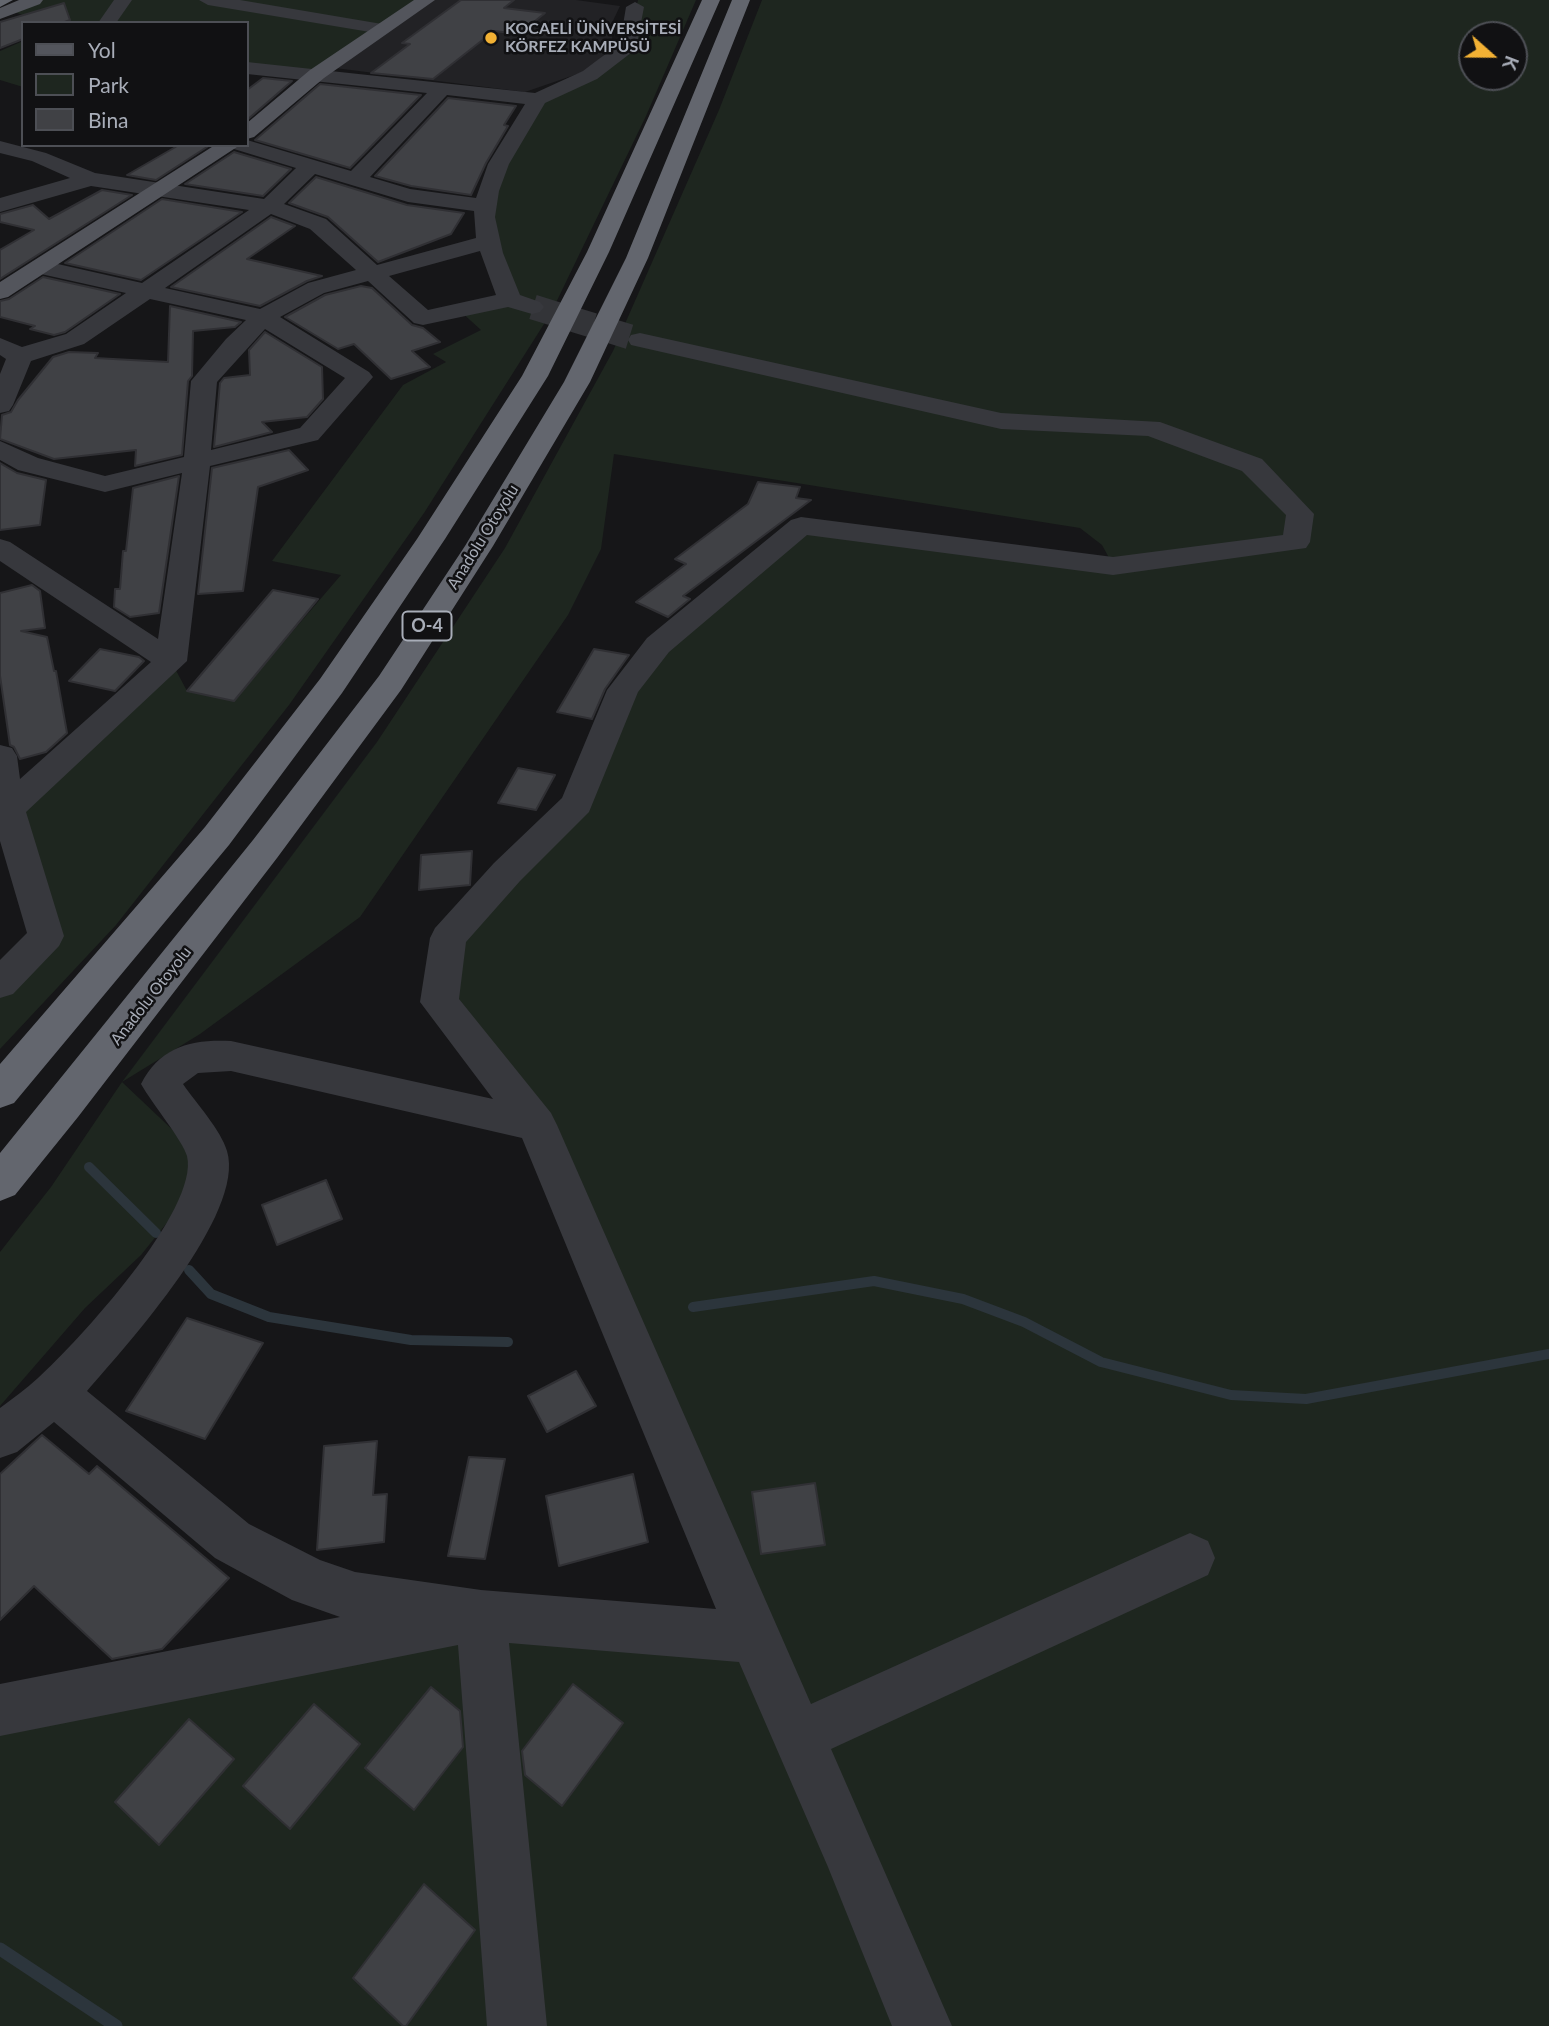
<!DOCTYPE html>
<meta charset="utf-8">
<style>
body{margin:0}
#map{position:relative;width:1549px;height:2026px;overflow:hidden;background:#161618;font-family:Lato,sans-serif}
canvas{display:block}
.legend{position:absolute;left:21px;top:21px;width:228px;height:126px;box-sizing:border-box;background:#111113;border:2px solid #4d4f55;margin:0;padding:9px 12px;list-style:none;font-size:21px;color:#a8adb8}
.legend li{display:flex;align-items:center;gap:14px;height:35px}
.legend b{width:35px;border:2px solid #4d4f55}
.north{position:absolute;left:1458px;top:21px;width:70px;height:70px;box-sizing:border-box;background:#111113;border:2px solid #4d4f55;border-radius:50%;rotate:111deg;font-size:19px;font-weight:700;line-height:28px;text-align:center;color:#a8adb8}
.north::after{content:'';display:block;margin:auto;width:24px;height:32px;background:#f2b134;clip-path:polygon(50% 0,100% 100%,50% 72%,0 100%)}
</style>
<div id="map">
<canvas width="1549" height="2026"></canvas>
<ul class="legend">
<li><b style="height:9px;background:#53555c"></b>Yol</li>
<li><b style="height:19px;background:#1e261f"></b>Park</li>
<li><b style="height:19px;background:#404145"></b>Bina</li>
</ul>
<div class="north">K</div>
</div>
<script>
const c = document.querySelector('canvas').getContext('2d');
c.lineJoin = 'round';
function fillPath(path, color) { c.fillStyle = color; c.fill(path, 'evenodd'); }
function strokePath(path, color, width, dash) { c.strokeStyle = color; c.lineWidth = width; c.lineCap = dash ? 'butt' : 'round'; c.setLineDash(dash || []); c.stroke(path); }
function drawText(font, color, halo, rows, align = 'center') {
  c.font = font + ' Lato,sans-serif'; c.lineWidth = 5; c.setLineDash([]); c.textBaseline = 'middle'; c.strokeStyle = halo; c.fillStyle = color; for (const [text, x, y, turn = 0] of rows) {
    c.save(); c.translate(x, y); c.rotate((+turn || 0) * Math.PI / 180); c.textAlign = isNaN(turn) ? turn : align; if (halo) c.strokeText(text, 0, 0); c.fillText(text, 0, 0); c.restore();
  }
}
fillPath(new Path2D(`
 M426,0H576L620,6L611,25L613,47L586,71L525,92L327,67Z`), '#222225');
fillPath(new Path2D(`
 M34,0H426L317,74L247,68V23H42L10,10Z
 M638,0H696L646,116L551,313L424,513L289,705L116,925L0,1049V960L46,935L8,809L171,661L187,691L233,701L341,575L272,561L403,385L446,362L433,354L481,330L459,310L510,299L484,206L538,99L629,45Z
 M762,0H1549V2026H0V1710L481,1615L754,1638L537,1125L439,1002L448,938L577,804L623,690L801,526L1113,565L1102,545L1080,528L614,454L601,549L568,615L360,917L200,1034L122,1082L197,1153L182,1204L141,1255L85,1308L0,1406V1252L51,1187L122,1082L377,742L505,548L613,351L719,110ZM1472,35H1514V77H1472Z
 M23,41V87L0,80V51Z`), '#1e261f');
strokePath(new Path2D(`
 M89,1167L156,1233
 M189,1270L211,1294L269,1317L411,1340L508,1342
 M693,1307L874,1281L963,1299L1024,1322L1101,1362L1231,1395L1306,1399L1549,1354`), '#2c353c', 10);
strokePath(new Path2D(`
 M0,1949L116,2026`), '#2c353c', 13);
const building = new Path2D(`
 M461,0H514L504,8L545,13L519,34L494,31L433,79L371,73L410,44L402,43Z
 M64,3L70,20L62,23H23V39L0,48V22Z
 M263,78L292,81L247,120V90Z
 M320,84L421,95L350,168L255,140Z
 M448,98L516,106L504,125L508,126L486,163L471,195L411,186L375,176Z
 M179,145H210L156,180L127,175Z
 M234,152L291,169L263,196L185,184Z
 M316,177L407,205L464,213L451,234L378,262L328,217L289,203Z
 M102,190L132,195L0,279V250L34,230L0,222V214L33,205L49,219Z
 M162,199L242,212L141,280L65,263Z
 M271,217L295,226L247,259L322,276L307,281L260,306L171,287Z
 M43,277L120,294L65,332L54,335L30,329L35,326L0,317V301L9,299Z
 M361,286L372,288L412,325L423,328L440,342L412,351L430,367L391,379L354,344L338,349L285,317L325,295Z
 M170,306L241,322L235,327L193,331L192,376L188,381L182,455L135,466L136,450L54,459L0,439L2,415L11,412L18,400L53,357L69,352L98,353L95,358L168,362Z
 M265,332L322,367L323,399L307,417L262,422L272,432L214,447L220,383L224,378L250,375L249,350Z
 M289,450L308,470L258,487L243,591L198,594L212,468Z
 M0,463L17,473L46,480L40,525L0,530Z
 M179,476L159,613L130,617L114,607L115,589H120L123,551H126L133,488Z
 M758,482L800,487L796,498L811,500L683,596L690,599L668,617L636,602L686,564L675,559L748,504Z
 M32,585L40,591L45,628L21,631L47,637L54,671H56L67,733L46,752L20,759L14,747L10,745L0,676V593Z
 M273,590L318,599L234,701L187,691Z
 M100,649L139,657L144,661L115,691L69,681Z
 M594,649L629,655L605,689L592,719L557,712Z
 M518,768L555,775L536,810L498,803Z
 M472,851L470,885L419,890L421,855Z
 M326,1180L342,1219L277,1245L262,1205Z
 M187,1318L263,1343L205,1439L126,1411Z
 M576,1371L596,1406L547,1432L528,1396Z
 M42,1435L89,1474L97,1466L229,1578L162,1649L112,1659L34,1586L0,1620V1474Z
 M377,1441L373,1495L387,1494L384,1542L317,1550L324,1446Z
 M469,1457L505,1459L485,1559L448,1556Z
 M633,1474L648,1542L559,1566L546,1496Z
 M815,1483L825,1545L761,1554L752,1492Z
 M573,1684L623,1723L562,1806L525,1775L522,1751Z
 M431,1687L460,1711L463,1747L414,1810L365,1768Z
 M314,1704L360,1744L290,1829L243,1786Z
 M189,1719L234,1759L159,1845L115,1802Z
 M424,1884L475,1930L406,2026H403L353,1978Z`);
fillPath(building, '#404145');
strokePath(building, '#303034', 2);
strokePath(new Path2D(`
 M533,307L640,340`), '#333438', 25, [25, 13]);
fillPath(new Path2D(`
 M114,0H132L116,23H98Z
 M199,0H240L382,24L391,29L382,34L208,5Z
 M635,2L644,7L636,49L597,79L545,103L509,164L499,191L495,217L503,253L520,295L540,302L544,307L540,312L532,314L508,307L423,325L414,323L368,281L324,293L280,317L369,372L373,377L318,440L210,466L187,661L26,812L64,936L59,946L13,994L0,998V960L27,933L0,841V745L12,748L17,756L20,779L151,662L0,561V539L10,542L158,639L182,473L105,492L18,470L0,460V441L38,458L105,476L184,457L191,381L226,339L246,320L150,299L84,344L31,361L13,405L9,411L0,413V374L6,359L0,355V338L22,347L66,334L126,293L32,272L28,267L32,262L40,260L142,283L249,210L91,186L0,212V198L70,178L32,161L0,153V141L46,153L95,173L264,199L296,168L234,149L231,145H247V140L351,171L427,93L247,74V62L535,93L583,71L620,43L626,7ZM447,95L525,104L488,164L476,198L410,189L370,177ZM315,174L408,202L474,211L476,238L377,265L326,219L284,204ZM271,214L310,229L356,270L308,283L260,309L165,288ZM480,251L496,295L428,310L389,276ZM265,329L345,378L300,428L211,450L217,382Z
 M640,333L1001,413L1160,422L1262,459L1314,514L1310,542L1306,548L1113,575L807,535L669,652L638,692L589,812L520,881L466,942L459,999L551,1113L557,1125L811,1704L1172,1541L1190,1533L1208,1541L1215,1558L1208,1575L831,1749L952,2026H892L828,1867L739,1662L509,1643L547,2026H487L458,1645L0,1736V1684L340,1617L292,1600L215,1558L54,1422L17,1452L0,1458V1408C13,1398 26,1389 38,1378C77,1343 200,1209 187,1156C183,1141 151,1102 141,1084C160,1047 191,1039 231,1041L493,1099L420,1002L430,938L435,928L494,863L562,798L607,690L647,638L791,520L801,517L1113,557L1283,535L1286,515L1242,471L1148,436L1001,429L631,345L628,340L631,335ZM231,1071L522,1138L716,1609L481,1590L355,1572L320,1560L249,1524L87,1391C127,1345 246,1214 227,1151C221,1130 196,1103 183,1084L198,1073Z`), '#37383d');
fillPath(new Path2D(`
 M19,0H43L40,4L0,19V8Z
 M414,0H435L324,78L254,137L247,139V123L310,70Z
 M215,145H240L8,297L0,299V282Z`), '#53555c');
fillPath(new Path2D(`
 M0,0H13L0,7Z
 M702,0H720L609,252L548,376L445,539L342,693L229,845L14,1103L0,1108V1064L205,827L320,679L417,539L522,376L587,252Z
 M732,0H750L648,258L590,382L493,546L401,690L277,858L78,1117L15,1195L0,1201V1153L253,840L379,676L465,546L564,382L626,258Z`), '#63666e');
for (const [x, y, r, color] of [
 [491,38,7,"#f2b134"]
]) { const dot = new Path2D(); dot.arc(x, y, r, 0, 2 * Math.PI); c.fillStyle = color; c.fill(dot); strokePath(dot, '#111113', 2.5); }
drawText('bold 16px', '#a8adb8', '#111113', [
 ["KOCAELİ ÜNİVERSİTESİ",505,29],
 ["KÖRFEZ KAMPÜSÜ",505,47]
], 'left');
drawText('16px', '#a8adb8', '#111113', [
 ["Anadolu Otoyolu",483,537,-58],
 ["Anadolu Otoyolu",151,996,-52]
]);
for (const [x, y, w] of [
 [427,626,49]
]) { const box = new Path2D(); box.roundRect(x - w / 2, y - 14.5, w, 29, 5); c.fillStyle = '#111113'; c.fill(box); strokePath(box, '#a8adb8', 2); }
drawText('bold 18px', '#a8adb8', null, [
 ["O-4",427,626]
]);
</script>
